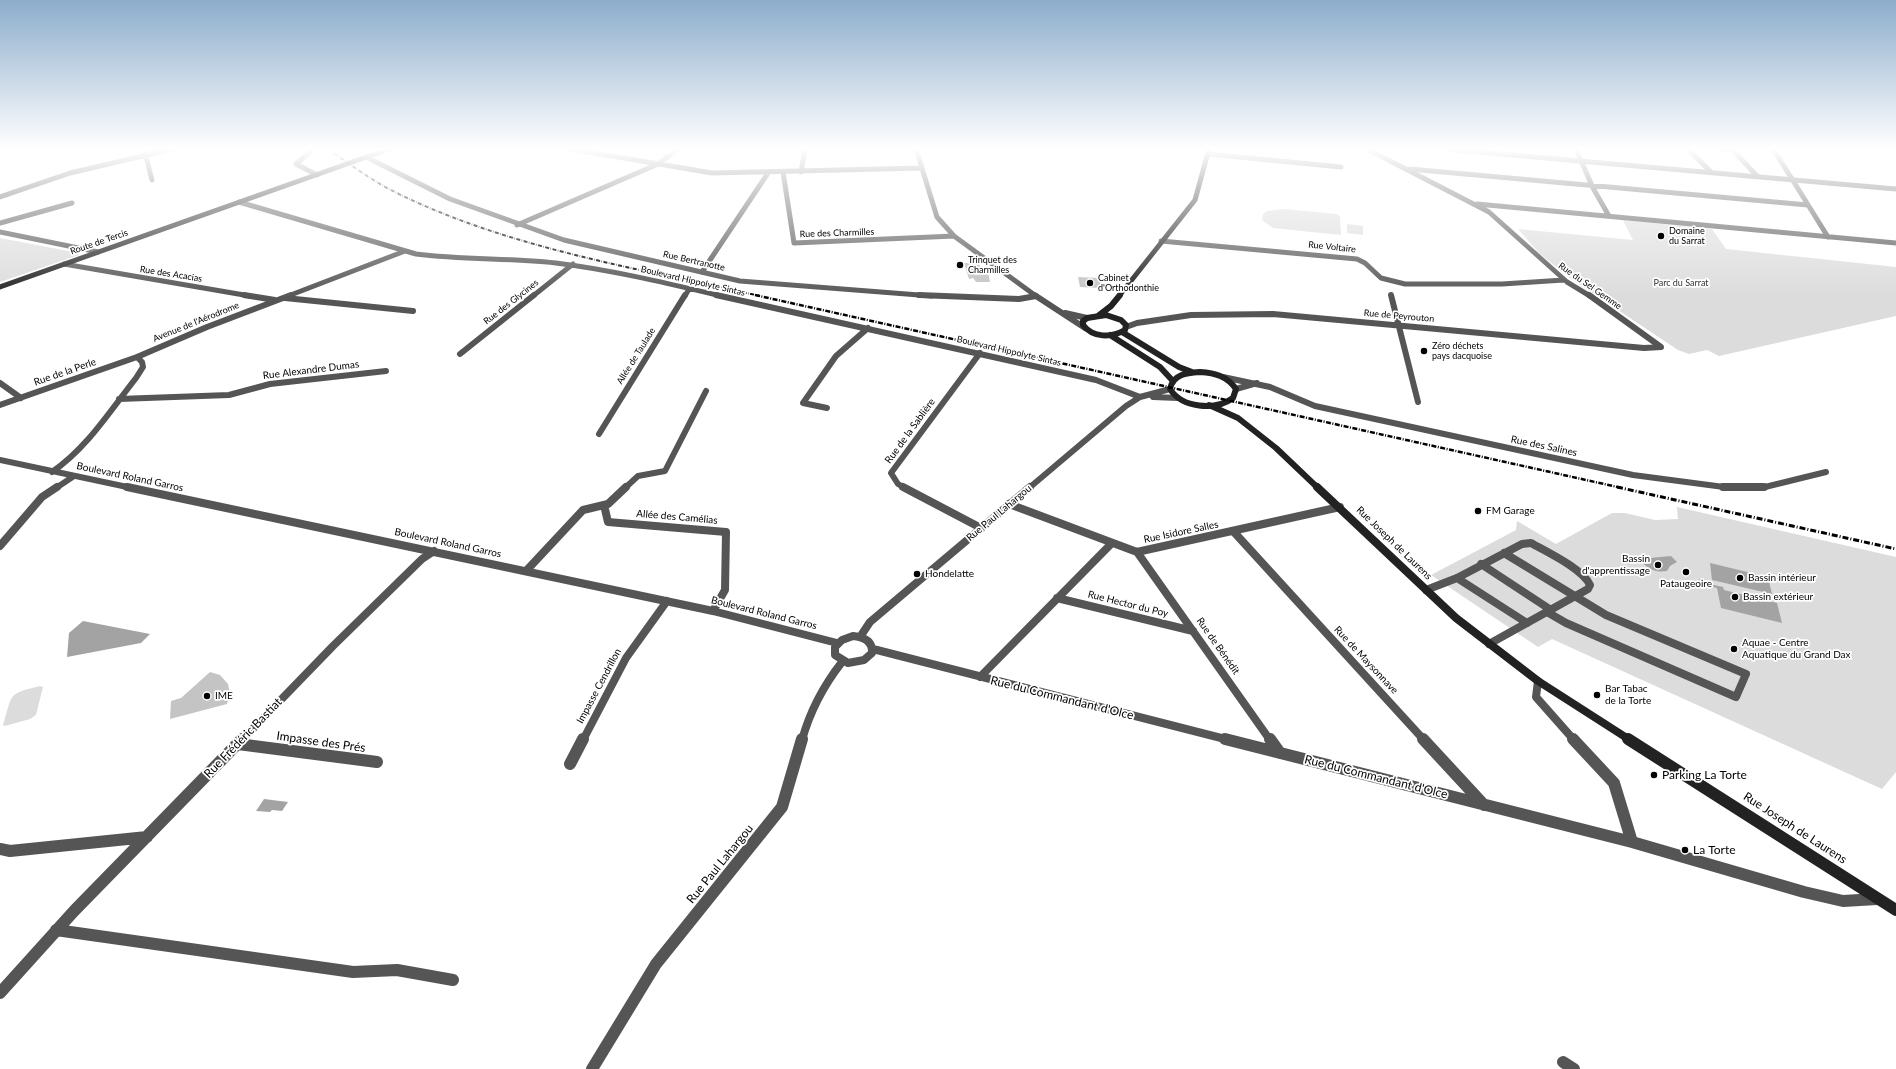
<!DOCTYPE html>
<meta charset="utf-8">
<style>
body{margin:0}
canvas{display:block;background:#fff}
</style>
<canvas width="1896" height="1069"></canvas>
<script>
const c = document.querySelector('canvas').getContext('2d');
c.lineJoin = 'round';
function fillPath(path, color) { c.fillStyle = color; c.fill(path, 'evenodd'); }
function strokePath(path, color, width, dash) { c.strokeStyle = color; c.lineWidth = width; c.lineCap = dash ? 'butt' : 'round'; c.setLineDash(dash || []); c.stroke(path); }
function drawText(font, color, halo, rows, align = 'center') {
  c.font = font + ' Lato,sans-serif'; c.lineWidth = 3.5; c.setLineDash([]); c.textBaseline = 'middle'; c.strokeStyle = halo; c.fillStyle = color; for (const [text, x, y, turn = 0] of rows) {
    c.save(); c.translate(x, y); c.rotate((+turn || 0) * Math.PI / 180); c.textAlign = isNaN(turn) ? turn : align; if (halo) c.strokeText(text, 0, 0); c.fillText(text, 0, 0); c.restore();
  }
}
fillPath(new Path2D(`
 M1284,209L1336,214L1340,216L1341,235L1273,228L1262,220L1263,214L1267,211Z
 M1623,220L1712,229L1726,249L1896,267V316L1719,356L1707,350L1689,354L1678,350L1570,278L1539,253L1518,229L1633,240Z
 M1347,224L1363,226V235L1347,233Z
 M0,238L79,253V255L0,282Z
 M1677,507L1896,557V772L1882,789L1552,639L1538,647L1431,575L1516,530L1517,521L1556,544L1612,513H1625L1655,520L1678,519Z
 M40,686L43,687L36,715L30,719L5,726L3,725C13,693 7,694 40,686Z`), '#dcdcdc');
fillPath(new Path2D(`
 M1671,556L1677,562L1670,566L1667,571C1653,573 1647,568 1639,559Z
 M1710,563L1768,577L1772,594L1712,580Z
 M1699,579L1705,580V583L1723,587L1724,590L1777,603L1782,623L1721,608L1717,588L1700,584Z
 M83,621L150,634L141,643L67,657L69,633Z
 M264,799L288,802L282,811L272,810L270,812L256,811Z`), '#a3a3a3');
fillPath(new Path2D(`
 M964,263H979L981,268L987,267L990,282H976L973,278L969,279Z
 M1078,277L1099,278L1101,288L1080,287Z
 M210,672L220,675L228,684L230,694L227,704L170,719L171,701L181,698Z`), '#c4c4c4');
strokePath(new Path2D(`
 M144,149L152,180
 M571,149L712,173L922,168
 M916,149L937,217L954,236L1036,296
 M1367,149L1489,212L1567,282L1590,296
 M1576,149L1593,188L1609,216
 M1688,149L1711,172
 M1721,149L1733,150
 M1732,149L1757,176
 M1208,154L1341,167
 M1410,169L1808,205
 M783,172L794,243L954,236
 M801,172L805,149
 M1792,179L1828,237
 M0,197L70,173L172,149
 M239,202L416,254C463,260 510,258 556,263C612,270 666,283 721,296
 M1477,204L1896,243
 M0,223L72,203
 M517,225L658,164L678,149
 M0,232L98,252
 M1161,241L1357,259L1365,263L1381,278L1405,284H1502L1564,280
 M64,264L250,296
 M702,272L768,173
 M288,296L405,251
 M533,296L573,264
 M685,296L689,289`), '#555', 5);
strokePath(new Path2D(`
 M244,295L275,300
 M716,295L1096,380L1140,397
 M1034,295L1036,296
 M1391,295L1418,402
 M285,298L413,311
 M1126,327L1137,323L1191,315L1273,314L1644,348L1661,347L1589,295
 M460,354L534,295
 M1223,377L1270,387L1315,406L1633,475L1724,487L1755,488
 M0,383L21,398
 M1236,389L1257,383
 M1153,397L1178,398
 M119,399L229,395L270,384L386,371
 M0,405L137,357L207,327L291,295
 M827,408L803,403L836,356L868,328
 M599,434L685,295
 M0,460L132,488
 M52,472C87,448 110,411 136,378L143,367L142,362L137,357
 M56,488L74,476
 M625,488L638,476L665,471L706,391
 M905,488L898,484L891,473L980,353
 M1029,488L1126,406L1140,397L1170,389
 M1761,488L1826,472`), '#555', 6);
strokePath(new Path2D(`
 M127,487L713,611L837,643
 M903,487L981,528
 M1723,487H1764
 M1009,504L1137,552L1340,507
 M604,505L608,522L726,532L725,590L713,611
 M1233,531L1424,740
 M0,546L42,497L57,487
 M1137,552L1270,740
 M1504,553L1606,615L1746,674L1736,697L1566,623L1547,612
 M1481,564L1551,610
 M526,571L583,510L608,504L626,487
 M1457,578L1527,623
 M1426,590L1457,578L1522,544L1531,543C1547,552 1583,569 1590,585L1588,589L1489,644
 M1057,598L1193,631
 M853,636C864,637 873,641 872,653L864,660L848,663L835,655V647L842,640Z
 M860,637L870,622L1030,487
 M873,649L1229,740
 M980,677L1112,543
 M1538,681L1536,697L1574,740
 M242,740L333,646L422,559L434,551
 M583,740L626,658L667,601
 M802,740C810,711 824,685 842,662`), '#555', 8);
strokePath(new Path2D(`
 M1225,739L1632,842L1804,892L1843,901L1877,899
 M1270,739L1280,753
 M1423,739L1484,805
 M1573,739L1614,783L1632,842
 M238,744L377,762
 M570,764L583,739
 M0,849L10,851L147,837
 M56,930L353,972L397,970L453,980
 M0,993L74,911L242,739
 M1563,1062L1574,1069
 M592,1069L656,964L782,807L802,739`), '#555', 12);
strokePath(new Path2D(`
 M310,149L311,151L296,164L317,175
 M1444,149L1896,189
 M1773,149L1792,179
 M366,157L450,199L564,240L740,281L932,296`), '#555', 5);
strokePath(new Path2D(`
 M919,295L1019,299L1036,296L1085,328
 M1065,313L1087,318`), '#555', 6);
strokePath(new Path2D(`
 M0,287L389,149
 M1119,296L1195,200L1209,149`), '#222', 5);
strokePath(new Path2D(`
 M1106,315L1121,320L1126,325L1125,330C1111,338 1093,338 1083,325V321L1087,318Z
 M1098,316L1111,306L1120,295
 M1122,332L1179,367L1192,372
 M1110,335L1160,367L1172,380
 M1200,372C1215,373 1227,376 1236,389L1233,398C1215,411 1182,408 1170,389C1173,374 1187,373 1200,372Z
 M1209,405L1238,418L1276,448L1318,488`), '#222', 6);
strokePath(new Path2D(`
 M1317,487L1456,618L1538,681L1630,740`), '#222', 8);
strokePath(new Path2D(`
 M1628,739L1896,910`), '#222', 12);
strokePath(new Path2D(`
 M328,149C348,163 367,177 389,189C502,247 636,268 760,296`), '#000', 2, [4, 1.5, 0.5, 1.5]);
strokePath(new Path2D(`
 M755,295L1622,488`), '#000', 2.5, [5, 1.5, 1, 1.5]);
strokePath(new Path2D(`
 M1617,487L1896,549`), '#000', 3, [6, 2, 1, 2]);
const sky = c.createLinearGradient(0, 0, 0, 298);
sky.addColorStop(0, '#8cadcc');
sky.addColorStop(0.5, '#fff');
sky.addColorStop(1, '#ffffff00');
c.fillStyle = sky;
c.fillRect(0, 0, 1896, 298);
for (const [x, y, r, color] of [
 [1661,236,4,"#000"],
 [960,265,4,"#000"],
 [1090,283,4,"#000"],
 [1424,351,4,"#000"],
 [1478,511,4,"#000"],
 [1658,565,4,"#000"],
 [1686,572,4,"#000"],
 [917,574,4,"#000"],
 [1740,578,4,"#000"],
 [1735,597,4,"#000"],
 [1734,649,4,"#000"],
 [1597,695,4,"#000"],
 [207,696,4,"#000"],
 [1654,775,4,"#000"],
 [1685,850,4,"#000"]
]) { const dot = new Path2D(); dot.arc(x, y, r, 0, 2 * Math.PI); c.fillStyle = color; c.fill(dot); strokePath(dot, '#fff', 1.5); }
drawText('9px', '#000', '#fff', [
 ["Domaine",1669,231],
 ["du Sarrat",1669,241],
 ["Trinquet des",968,260],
 ["Charmilles",968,270],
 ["Cabinet",1098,278],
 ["d'Orthodonthie",1098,288],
 ["Zéro déchets",1432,346],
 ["pays dacquoise",1432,356]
], 'left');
drawText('9px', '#000', '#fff', [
 ["Rue des Charmilles",837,233,-2],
 ["Route de Tercis",99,242,-19],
 ["Rue Voltaire",1332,247,6],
 ["Rue Bertranotte",694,261,13],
 ["Rue des Acacias",171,274,9],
 ["Boulevard Hippolyte Sintas",693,281,13],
 ["Rue du Sel Gemme",1590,286,35],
 ["Rue des Glycines",511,302,-38],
 ["Rue de Peyrouton",1399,316,5],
 ["Avenue de l'Aérodrome",196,322,-22],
 ["Boulevard Hippolyte Sintas",1009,351,13],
 ["Allée de Taulade",636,356,-58]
]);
drawText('9px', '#333', '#fff', [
 ["Parc du Sarrat",1681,283]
]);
drawText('10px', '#000', '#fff', [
 ["Rue Alexandre Dumas",311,370,-7],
 ["Rue de la Perle",65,372,-19],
 ["Rue de la Sablière",910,431,-54],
 ["Rue des Salines",1544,446,12],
 ["Boulevard Roland Garros",130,477,12],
 ["Rue Paul Lahargou",999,513,-40],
 ["Allée des Camélias",677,517,5],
 ["Rue Isidore Salles",1181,532,-12],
 ["Boulevard Roland Garros",448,543,12],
 ["Rue Joseph de Laurens",1394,543,44],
 ["Rue Hector du Poy",1128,604,14],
 ["Boulevard Roland Garros",764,613,14],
 ["Rue de Bénédit",1218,646,55],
 ["Rue de Maysonnave",1366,660,47],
 ["Impasse Cendrillon",599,686,-62]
]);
drawText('10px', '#000', '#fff', [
 ["FM Garage",1486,511],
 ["Bassin",1650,559,"right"],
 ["d'apprentissage",1650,571,"right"],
 ["Hondelatte",925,574],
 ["Bassin intérieur",1748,578],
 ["Pataugeoire",1686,584,"center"],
 ["Bassin extérieur",1743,597],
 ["Aquae - Centre",1742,643],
 ["Aquatique du Grand Dax",1742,655],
 ["Bar Tabac",1605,689],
 ["de la Torte",1605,701],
 ["IME",215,696]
], 'left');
drawText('12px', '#000', '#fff', [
 ["Rue du Commandant d'Olce",1062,698,14],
 ["Rue Frédéric Bastiat",243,738,-46],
 ["Impasse des Prés",321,742,8],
 ["Rue du Commandant d'Olce",1376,777,14],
 ["Rue Joseph de Laurens",1795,828,33],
 ["Rue Paul Lahargou",720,864,-51]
]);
drawText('12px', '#000', '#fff', [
 ["Parking La Torte",1662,775],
 ["La Torte",1693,850]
], 'left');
</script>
